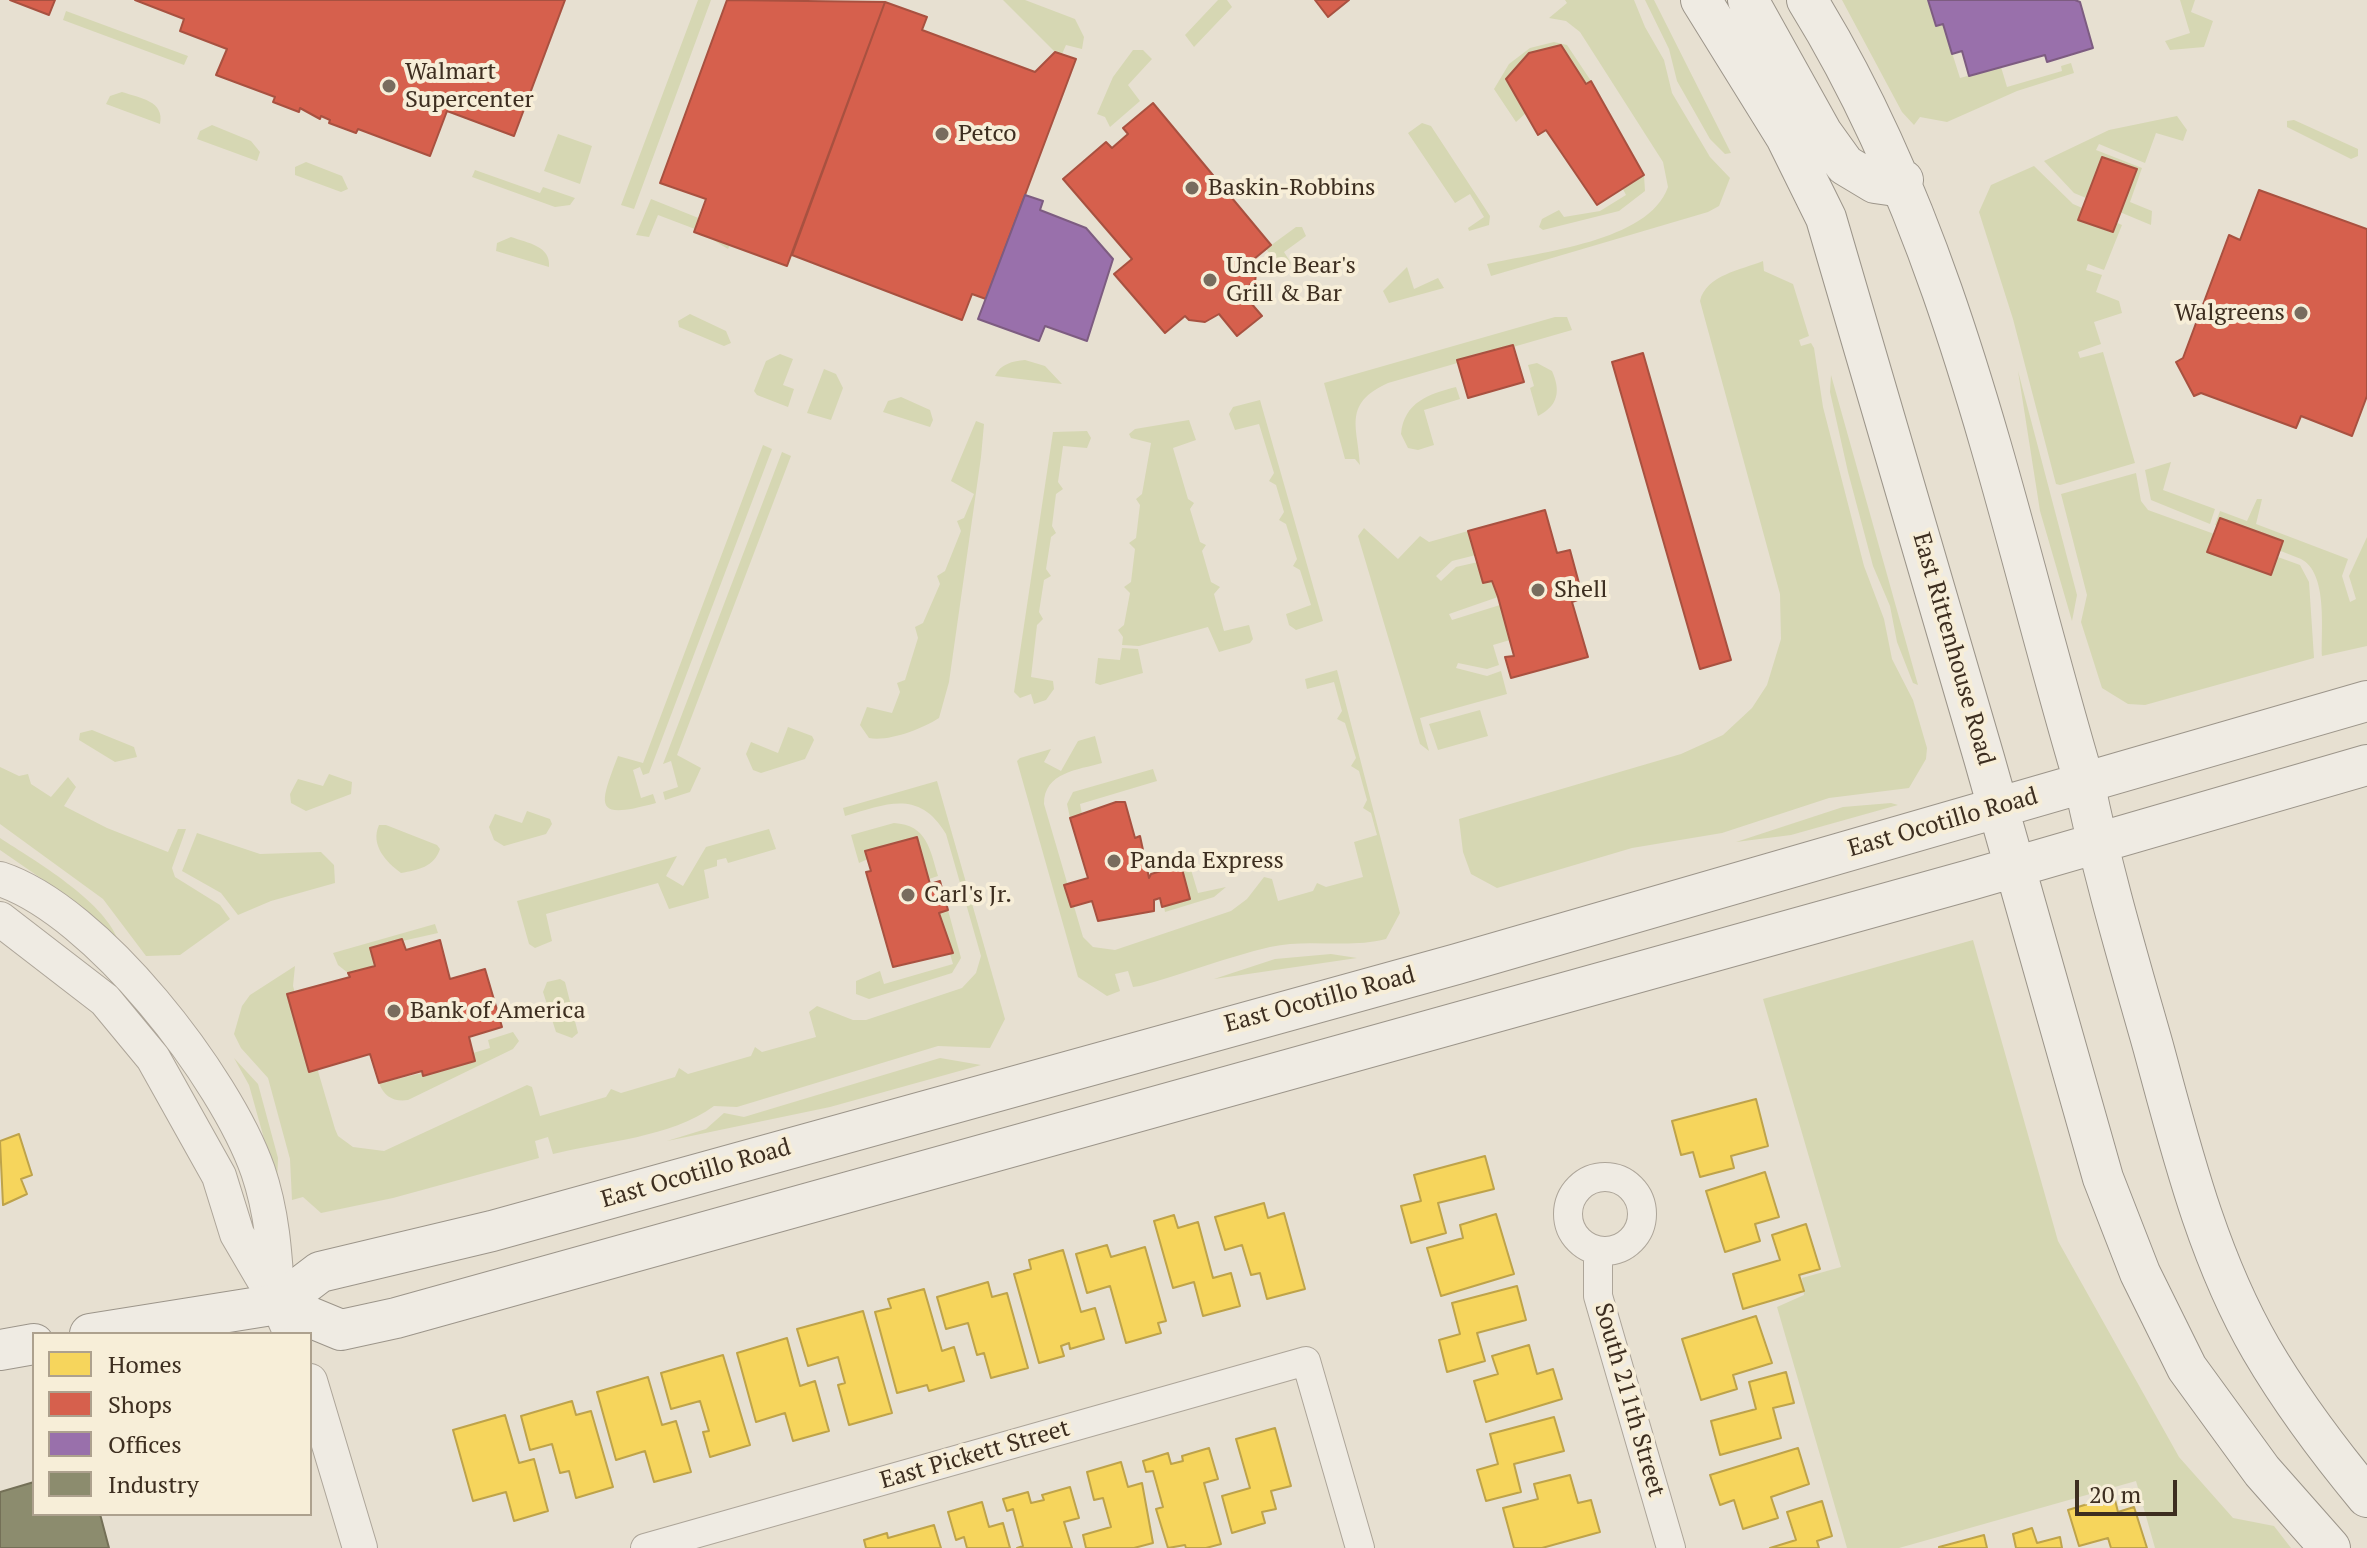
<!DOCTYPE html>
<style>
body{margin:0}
#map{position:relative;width:2367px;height:1548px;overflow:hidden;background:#e7e0d1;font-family:"PT Serif",serif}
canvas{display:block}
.legend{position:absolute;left:32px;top:1332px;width:280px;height:184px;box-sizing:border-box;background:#f7eed8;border:2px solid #ada18e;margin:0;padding:10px 14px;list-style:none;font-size:24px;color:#3d2e20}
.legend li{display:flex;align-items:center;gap:16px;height:40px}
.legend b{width:40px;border:2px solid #ada18e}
.scale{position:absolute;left:2075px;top:1480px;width:102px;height:36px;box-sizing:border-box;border:4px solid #3d2e20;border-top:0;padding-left:10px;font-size:24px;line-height:28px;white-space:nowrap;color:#3d2e20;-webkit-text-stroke:6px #f7eed8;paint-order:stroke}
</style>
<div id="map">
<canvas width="2367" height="1548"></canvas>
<ul class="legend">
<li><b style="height:22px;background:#f6d55c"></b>Homes</li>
<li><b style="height:22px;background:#d6604d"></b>Shops</li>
<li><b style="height:22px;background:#9970ab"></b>Offices</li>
<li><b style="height:22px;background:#8c8c6e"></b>Industry</li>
</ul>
<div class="scale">20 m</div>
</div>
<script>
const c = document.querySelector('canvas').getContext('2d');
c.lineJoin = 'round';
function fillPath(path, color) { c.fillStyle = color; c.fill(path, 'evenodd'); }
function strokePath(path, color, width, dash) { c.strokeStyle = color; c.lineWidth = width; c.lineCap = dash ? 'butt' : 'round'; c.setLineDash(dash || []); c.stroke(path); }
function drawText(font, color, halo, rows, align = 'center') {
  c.font = font + ' "PT Serif",serif'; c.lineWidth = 8; c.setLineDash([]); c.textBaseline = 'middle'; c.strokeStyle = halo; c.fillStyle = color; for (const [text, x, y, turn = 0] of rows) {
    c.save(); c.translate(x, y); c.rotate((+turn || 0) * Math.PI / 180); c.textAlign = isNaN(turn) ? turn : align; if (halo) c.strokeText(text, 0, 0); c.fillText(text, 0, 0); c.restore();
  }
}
fillPath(new Path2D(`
 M698,0H711L634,209L621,205Z
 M1003,0H1025L1075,19L1084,37L1082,49L1066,45L1062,54L1055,52Z
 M1218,0H1227L1232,7L1194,47L1185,35Z
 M1565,0H1634L1645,27L1664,60L1672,93L1710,157L1730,178L1719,206L1708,212L1491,276L1487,264C1539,252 1649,242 1668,187L1663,162L1580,32L1566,21L1549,18L1567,3Z
 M1645,0H1654L1731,153L1725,154L1710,139L1677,81L1669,49Z
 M1842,0H1928L1935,25L1943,24L1960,78L2001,67L2007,87L2062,71L2061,66L2071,63L2074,73L2017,91L1947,122L1920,117L1914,125L1902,112Z
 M2180,0H2195L2191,12L2213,21L2204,47L2170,50L2165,41L2190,33Z
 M66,11L188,56L184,65L63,20Z
 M1554,42L1567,45L1591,81L1586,84L1561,45L1529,53L1506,79L1527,112L1516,122L1494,89L1509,64L1530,48Z
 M1133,50H1143L1152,59L1128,85L1140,101L1110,127L1105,117L1097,114L1113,77Z
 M122,92C140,98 165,101 160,124L106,104L110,96Z
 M2177,116L2187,130L2183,141L2156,133L2145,163L2099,144L2096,150L2142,168L2130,202L2152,211L2151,225L2074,193L2044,161L2109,130Z
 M2294,120L2358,149V156L2351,159L2287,127V121Z
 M1422,123L1431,126L1490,216L1489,225L1469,231L1468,228L1484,217L1470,194L1455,203L1408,133Z
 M212,125L251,141L260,152L257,161L197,139L200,131Z
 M558,134L592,146L580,184L544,171Z
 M306,162L342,176L348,189L341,192L295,175V167Z
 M2034,166L2073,204L2122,225L2104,270L2088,264L2086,270L2102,275L2096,292L2119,301L2122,313L2094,322L2101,344L2078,352L2080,358L2103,352L2135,463L2060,485L2056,484L2013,319L1979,212L1991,185Z
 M475,170L540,193L543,187L575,198L570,205L555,207L472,177Z
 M1644,175L1645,191L1619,211L1543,230L1539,227L1542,219L1559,210L1564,217L1600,211L1626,195L1623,189Z
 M651,199L736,233L728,249L695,229L658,215L649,237L636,235Z
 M1296,227H1302L1306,236L1284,252L1291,263L1283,269L1266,249Z
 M511,237C528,243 551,246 549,267L496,251L497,243Z
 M1763,261L1764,271L1793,284L1809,336L1799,340L1801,346L1811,343L1814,348L1823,407L1864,566L1884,619L1892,659L1913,700L1927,748L1926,759L1909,788L1829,798L1722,833L1632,848L1497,888L1471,874L1463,852L1459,819L1681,754L1723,735L1752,708L1767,685L1781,639L1780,594L1700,301C1706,275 1741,270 1763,261Z
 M1407,267L1414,289L1438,278L1444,288L1389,303L1383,291Z
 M690,314L726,331L731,343L724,346L679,327L678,321Z
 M1555,317H1567L1572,330L1388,383C1342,404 1358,427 1360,465L1355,459H1345L1324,383Z
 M780,354L793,359L783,385L794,389L788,407L757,395L754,391L766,361Z
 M1025,360L1045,366L1062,384L995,376C1000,364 1013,361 1025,360Z
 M1537,363L1552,371C1561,391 1558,406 1538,416L1530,388L1534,386L1528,365Z
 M824,369L836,374L843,388L831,420L807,413Z
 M2018,371L2077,595L2072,621L2040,511Z
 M1831,375L1918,685L1913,683L1897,642L1890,606L1873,566L1848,472L1830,392Z
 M1456,387L1460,399L1424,410L1434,445L1418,450L1408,448L1401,434C1404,402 1429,394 1456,387Z
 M901,397L930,410L933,420L930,427L883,412L888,401Z
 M1260,400L1323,621L1296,630L1289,625L1286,614L1311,605L1300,570L1293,566L1297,559L1286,524L1279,520L1284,512L1276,485L1269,481L1274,473L1259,424L1235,430L1229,414L1233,407Z
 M1189,420L1196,440L1173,448L1188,499L1194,503L1190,509L1200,542L1206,545L1202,551L1211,582L1220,587L1214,594L1224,631L1249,625L1253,639L1250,643L1219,652L1208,627L1139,646L1122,645L1123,637L1118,630L1124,625L1130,593L1124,587L1131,582L1135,549L1129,543L1136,538L1140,505L1136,499L1142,494L1151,443L1131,438L1129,434L1135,429Z
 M976,421L984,424L981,457L949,682L939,718C922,729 888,742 869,738L860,725L867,707L892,713L900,692L897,683L905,680L918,638L915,627L923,623L940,584L937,576L945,571L961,531L957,521L964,518L974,494L951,481Z
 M1087,431L1091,438L1087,448L1063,446L1058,482L1063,489L1056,494L1052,526L1056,533L1051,537L1046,569L1051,576L1044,580L1039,612L1043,619L1037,625L1031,677L1053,681L1054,689L1046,700L1034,704L1031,694L1020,698L1014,692L1053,432Z
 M763,445L772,449L649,773L643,775L640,767L633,770L641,798L653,794L656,803C594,820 598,808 618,756L643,763Z
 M782,452L791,456L677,755L701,768L690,792L665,800L663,792L678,787L671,761L663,764Z
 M2171,462L2163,490L2215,509L2210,524L2151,500L2145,470Z
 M2136,473L2141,501L2148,510L2300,565L2309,582L2314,658L2145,705L2128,704L2102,688L2081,622L2087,595L2061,494Z
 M2257,499H2262L2256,524L2348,559L2342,576L2350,602L2356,599L2349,576L2367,537V646L2322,656C2321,629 2328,573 2301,559L2215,525L2220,511L2247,521Z
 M1364,528L1398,559L1420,536L1429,542L1468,531L1476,555L1452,561L1436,576L1441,581L1456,567L1478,562L1492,581L1498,597L1449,614L1452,620L1500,605L1510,640L1493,645L1499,665L1487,669L1458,663L1456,668L1487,676L1501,671L1507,694L1420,718L1429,751L1420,744L1358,536Z
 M1122,648L1138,649L1143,673L1100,685L1095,683L1098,658L1120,660Z
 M1337,670L1400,913L1386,939C1348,949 1308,938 1270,947C1227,957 1184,974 1140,986L1133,987L1128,971L1115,974L1120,991L1107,996L1078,977L1017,761L1020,758L1051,749L1044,762L1061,771L1078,741L1095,736L1102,763C1078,770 1044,772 1044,804L1083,937L1093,947L1115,950L1231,911L1247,899L1264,877L1272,879L1278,901L1313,891L1317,883L1326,887L1363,877L1354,842L1377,835L1371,813L1363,808L1367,800L1359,771L1351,766L1356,758L1345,723L1337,719L1342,711L1334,682L1307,689L1305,679Z
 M1480,710L1488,736L1438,750L1429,724Z
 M788,727L812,736L814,740L805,759L761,773L753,770L746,754L751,742L778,753Z
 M92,730L134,747L137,757L115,762L79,740L80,733Z
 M0,767L19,776L28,774L31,784L51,797L68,777L76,787L64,806L107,828L168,852L178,829H186L172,868L175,877L220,905L230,919L180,955L146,956L103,899L0,824Z
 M1153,769L1157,781L1080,804L1082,814L1070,818L1067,804L1073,792Z
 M329,774L352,782L351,794L306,811L291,803L290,794L298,779L323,786Z
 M937,781L1005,1019L990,1048L938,1046L737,1107L714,1106C670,1138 605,1141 553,1154L548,1137L535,1141L539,1158L393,1198L321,1213L303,1197L292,1200L290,1159L268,1078L241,1048L234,1034L242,1006L250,995L295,966L293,986L335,1129L338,1136L353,1147L384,1151L527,1085L532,1087L540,1116L606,1097L611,1089L621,1093L675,1077L679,1068L688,1074L751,1056L755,1047L762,1052L816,1037L809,1012L817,1006L853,1020H866L962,988L976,973L981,956L946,834C919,789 887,804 845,816L843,808Z
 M1891,803L1898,805L1791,835L1736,842L1843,807Z
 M527,811L550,819L552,824L546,834L504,846L494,840L489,827L495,814L522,823Z
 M894,823C927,825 930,849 938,876L929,879L917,837L859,863L851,835Z
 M379,825H386L437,845L440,849C434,867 418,870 401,873C386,862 370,845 379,825Z
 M769,829L776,849L728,863L726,858L717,860V866L704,870L709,898L669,909L658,883L546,914L552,941L535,948L529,944L517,901L677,856L666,876L683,886L706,847Z
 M197,833L260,854L321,852L334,865L335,883L271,901L238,915L221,893L182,871Z
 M0,838C35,861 103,900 118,940L58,890L0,850Z
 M1189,863L1198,893L1226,887L1214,897L1165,912L1164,906L1190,898L1181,865Z
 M948,910L961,958L952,973L869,999L856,994V981L880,971L884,984L953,964L950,954L953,952L939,913Z
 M435,924L438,933L371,948L375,966L348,973L338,965L333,953Z
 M1973,940L2058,1241L2179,1457L2233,1518L2274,1526L2291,1548H2155L2136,1481L1899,1548H1847L1777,1307L1804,1295L1802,1278L1841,1267L1763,999Z
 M1331,954L1357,958L1214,979L1275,959Z
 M560,979L565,982L578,1033L572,1038L556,1032L543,992L547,982Z
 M513,1032L519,1041L513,1049L408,1100C394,1102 384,1097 379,1083L475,1061L473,1053L490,1048L488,1040Z
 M234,1058L258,1084L278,1158L277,1185L249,1085Z
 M940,1058L981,1065L830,1107L667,1141L706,1129L724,1113L744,1117Z`), '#d6d7b3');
const homes = new Path2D(`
 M1756,1099L1768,1146L1731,1156L1734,1168L1700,1177L1693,1152L1681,1155L1672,1121Z
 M19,1134L32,1175L21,1179L27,1194L3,1205L0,1141Z
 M1485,1156L1494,1189L1438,1203L1446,1233L1411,1243L1401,1206L1421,1201L1414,1175Z
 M1765,1172L1779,1217L1755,1224L1760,1241L1725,1252L1706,1191Z
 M1264,1203L1268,1218L1284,1213L1305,1289L1267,1299L1260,1273L1251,1275L1242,1245L1225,1250L1215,1217Z
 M1496,1214L1514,1274L1441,1296L1427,1248L1463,1238L1460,1225Z
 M1174,1215L1178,1228L1198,1222L1213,1278L1231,1273L1240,1306L1203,1316L1194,1282L1173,1288L1154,1221Z
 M1806,1224L1820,1269L1799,1275L1804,1291L1743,1309L1733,1274L1780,1260L1772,1235Z
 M1107,1245L1111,1257L1145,1247L1166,1321L1158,1323L1161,1333L1126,1343L1110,1286L1087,1293L1076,1254Z
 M1063,1250L1081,1312L1095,1308L1104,1339L1070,1349L1069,1343L1061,1346L1064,1356L1039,1363L1014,1274L1031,1269L1029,1260Z
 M988,1282L992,1297L1007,1293L1028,1368L991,1378L984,1353L977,1355L968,1323L946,1329L937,1297Z
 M1517,1286L1526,1320L1477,1333L1485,1361L1447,1372L1439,1340L1460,1334L1452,1303Z
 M924,1289L942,1351L954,1347L964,1381L929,1391L927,1385L897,1393L875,1312L891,1308L888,1299Z
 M863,1311L892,1413L849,1425L838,1385L845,1383L838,1357L808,1366L797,1329Z
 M1756,1316L1772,1363L1733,1375L1737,1389L1701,1400L1682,1339Z
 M787,1338L800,1386L815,1381L829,1431L793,1441L785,1413L756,1422L737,1353Z
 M1529,1345L1537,1374L1553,1369L1562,1399L1486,1422L1474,1381L1498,1374L1492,1356Z
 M723,1355L750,1445L710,1457L703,1432L709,1431L700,1401L671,1409L661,1373Z
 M1786,1372L1794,1403L1773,1408L1781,1438L1720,1455L1711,1421L1756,1409L1749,1382Z
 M648,1377L662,1425L676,1421L691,1472L654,1482L645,1451L616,1460L597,1392Z
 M572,1401L576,1415L591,1411L613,1487L576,1498L569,1471L560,1473L552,1444L530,1450L521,1416Z
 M505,1415L519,1463L534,1459L548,1511L514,1521L506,1492L473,1501L453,1430Z
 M1554,1417L1564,1451L1514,1464L1521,1492L1486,1501L1477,1470L1498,1464L1490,1434Z
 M1275,1428L1291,1486L1271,1491L1276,1509L1262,1512L1265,1523L1232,1533L1222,1496L1250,1488L1236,1439Z
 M1209,1448L1218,1479L1204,1483L1221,1544L1206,1548H1186L1185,1545L1168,1548L1156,1509L1163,1507L1153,1471L1146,1472L1143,1461L1168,1453L1171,1464L1183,1461L1182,1456Z
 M1798,1448L1809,1484L1771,1497L1778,1518L1743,1529L1734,1500L1720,1505L1710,1475Z
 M1121,1462L1128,1487L1142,1483L1153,1543L1134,1548H1086L1083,1535L1111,1527L1103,1498L1094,1500L1087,1472Z
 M1570,1475L1578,1503L1591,1500L1600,1532L1542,1548H1514L1503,1508L1538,1499L1534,1484Z
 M1070,1487L1079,1518L1064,1522L1072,1548H1017L1023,1546L1013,1509L1007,1511L1003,1499L1028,1492L1031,1503L1044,1500L1042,1495Z
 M2114,1496L2118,1512L2134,1507L2147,1548H2111L2108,1538L2079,1546L2068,1510Z
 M1822,1501L1832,1536L1817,1541L1819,1548H1770L1796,1540L1787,1512Z
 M982,1502L989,1527L1003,1523L1010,1548H967L964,1537L956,1540L948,1512Z
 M934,1525L941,1548H866L864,1540L887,1533L888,1538Z
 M2032,1528L2037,1543L2060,1537L2062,1548H2016L2013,1534Z
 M1984,1535L1987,1548H1939V1547Z`);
fillPath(homes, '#f6d55c');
strokePath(homes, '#bea34a', 2);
const shops = new Path2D(`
 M10,0H55L49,15Z
 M135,0H565L514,136L447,111L430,156L358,129L356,133L329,123L330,120L321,116L320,119L300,108L299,112L273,102L275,97L216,75L227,49L180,31L184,19Z
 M727,0L885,2L787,266L694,232L706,199L660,183Z
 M1315,0H1349L1328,17Z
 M885,2L927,17L922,30L1035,72L1055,52L1076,59L986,299L972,294L962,320L792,255Z
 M1561,45L1586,84L1591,81L1644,175L1597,205L1546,130L1538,135L1506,79L1529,53Z
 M1153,103L1271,245L1248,264L1247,272L1256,273L1255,283H1251L1245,296L1262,316L1237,336L1219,314L1205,322L1189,320L1185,316L1165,333L1114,274L1132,259L1063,179L1106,142L1112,148L1128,134L1123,128Z
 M2102,157L2137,169L2113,232L2078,220Z
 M2259,190L2367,229V396L2352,436L2301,416L2296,428L2201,393L2194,396L2176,362L2183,358L2229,235L2240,240Z
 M1513,345L1524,382L1468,398L1457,360Z
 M1643,353L1731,660L1700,669L1612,362Z
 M1545,510L1557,553L1570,550L1583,598L1572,602L1588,657L1511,678L1505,657L1514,656L1498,597L1492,581L1483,583L1468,531Z
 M2220,518L2283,541L2271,575L2207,552Z
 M1116,802H1125L1135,838L1140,836L1149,878L1151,874L1181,865L1190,899L1162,907L1160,898L1154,900V911L1098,921L1092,901L1071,907L1064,885L1088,878L1070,818Z
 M917,837L930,884L940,881L948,910L939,913L953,953L893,967L866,872L871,871L865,851Z
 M402,939L406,950L440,940L450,979L485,969L502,1027L469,1037L475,1061L423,1076L422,1071L379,1083L370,1054L309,1072L287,994L350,977L348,973L375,966L370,948Z`);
fillPath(shops, '#d6604d');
strokePath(shops, '#a85140', 2);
const offices = new Path2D(`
 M1928,0H2075L2080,2L2093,48L2047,62L2045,55L1969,76L1962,51L1952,54L1943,24L1936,26Z
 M1025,195L1043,201L1040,210L1086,228L1113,259L1087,341L1045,326L1039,341L978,319Z`);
fillPath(offices, '#9970ab');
strokePath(offices, '#7d5c81', 2);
const industry = new Path2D(`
 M34,1482V1514H100L109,1548H0V1492Z`);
fillPath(industry, '#8c8c6e');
strokePath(industry, '#747057', 2);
const minor = new Path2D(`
 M1568 1214a37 37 0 1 1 74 0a37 37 0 1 1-74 0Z
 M1598,1251V1296L1671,1548
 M645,1548L1306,1361L1360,1548`);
const tertiary = new Path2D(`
 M0,879C97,911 225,1077 258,1171C273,1215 275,1258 278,1304
 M0,919L105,1000L153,1058L219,1176L237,1234L278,1304L291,1334
 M310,1381L360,1548`);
const secondary = new Path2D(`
 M1701,0L1786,137L1826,218L1984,758L2103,1178L2140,1273L2187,1368L2262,1471L2330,1548
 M1748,0L1822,133L1845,165L1875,183L1889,185L1903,180
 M1807,0C1955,239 2005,515 2084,781C2102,871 2128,958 2153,1046C2181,1149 2207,1256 2261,1349C2292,1402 2328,1450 2367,1497
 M278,1304L341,1330L396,1318L1970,880L2367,765
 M90,1334L278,1304L320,1272L492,1231L1457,964L2367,701
 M0,1350L34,1344`);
strokePath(minor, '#ada599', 30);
strokePath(tertiary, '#ada599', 36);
strokePath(secondary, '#9c958a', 42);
strokePath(minor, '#efebe3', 28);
strokePath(tertiary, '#efebe3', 34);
strokePath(secondary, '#efebe3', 40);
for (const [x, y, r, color] of [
 [389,86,8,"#786c5e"],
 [942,134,8,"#786c5e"],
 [1192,188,8,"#786c5e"],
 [1210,280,8,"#786c5e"],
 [2301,313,8,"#786c5e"],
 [1538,590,8,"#786c5e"],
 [1114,861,8,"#786c5e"],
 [908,895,8,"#786c5e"],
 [394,1011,8,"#786c5e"]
]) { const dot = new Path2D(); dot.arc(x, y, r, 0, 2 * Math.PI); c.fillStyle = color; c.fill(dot); strokePath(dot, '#f7eed8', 3); }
drawText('24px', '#3d2e20', '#f7eed8', [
 ["Walmart",405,72],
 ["Supercenter",405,100],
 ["Petco",958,134],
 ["Baskin-Robbins",1208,188],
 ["Uncle Bear's",1226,266],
 ["Grill & Bar",1226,294],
 ["Walgreens",2285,313,"right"],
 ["Shell",1554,590],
 ["Panda Express",1130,861],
 ["Carl's Jr.",924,895],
 ["Bank of America",410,1011]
], 'left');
drawText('24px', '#3d2e20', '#f7eed8', [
 ["East Rittenhouse Road",1953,649,74],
 ["East Ocotillo Road",1943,823,-16],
 ["East Ocotillo Road",1320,1000,-15],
 ["East Ocotillo Road",696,1174,-16],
 ["South 211th Street",1629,1400,74],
 ["East Pickett Street",975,1455,-16]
]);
</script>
